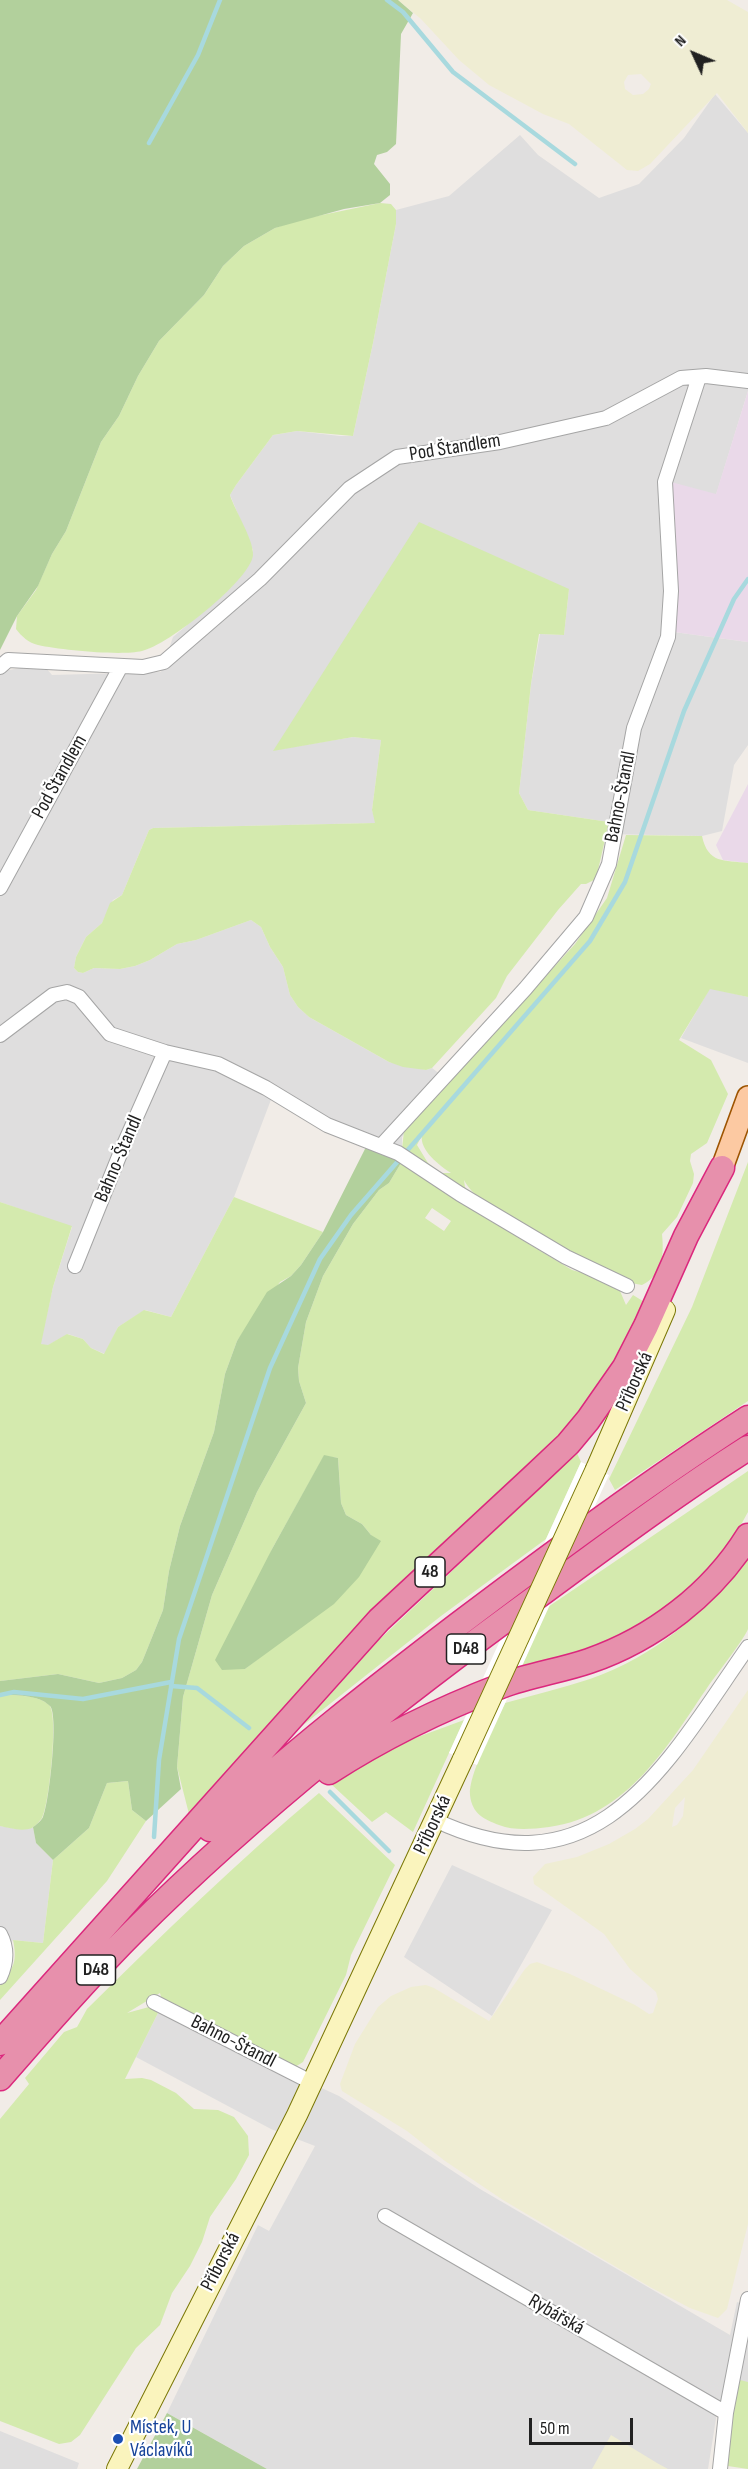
<!DOCTYPE html>
<meta charset="utf-8">
<style>
body{margin:0}
#map{position:relative;width:748px;height:2469px;overflow:hidden;background:#f1ece7;font-family:"Sofia Sans Condensed",sans-serif}
canvas{display:block}
.north{position:absolute;left:664px;top:24px;width:60px;height:60px;-webkit-text-stroke:4px #fff;paint-order:stroke;rotate:314deg;font-size:16px;font-weight:700;line-height:24px;text-align:center;color:#212121}
.north::after{content:'';display:block;margin:auto;width:21px;height:27px;background:#212121;clip-path:polygon(50% 0,100% 100%,50% 72%,0 100%)}
.scale{position:absolute;left:529px;top:2418px;width:104px;height:27px;box-sizing:border-box;border:3px solid #212121;border-top:0;padding-left:8px;font-size:18px;line-height:21px;white-space:nowrap;color:#212121;-webkit-text-stroke:4px #fff;paint-order:stroke}
</style>
<div id="map">
<canvas width="748" height="2469"></canvas>
<div class="north">N</div>
<div class="scale">50 m</div>
</div>
<script>
const c = document.querySelector('canvas').getContext('2d');
c.lineJoin = 'round';
function fillPath(path, color) { c.fillStyle = color; c.fill(path, 'evenodd'); }
function strokePath(path, color, width, dash) { c.strokeStyle = color; c.lineWidth = width; c.lineCap = dash ? 'butt' : 'round'; c.setLineDash(dash || []); c.stroke(path); }
function drawText(font, color, halo, rows, align = 'center') {
  c.font = font + ' "Sofia Sans Condensed",sans-serif'; c.lineWidth = 4.5; c.setLineDash([]); c.textBaseline = 'middle'; c.strokeStyle = halo; c.fillStyle = color; for (const [text, x, y, turn = 0] of rows) {
    c.save(); c.translate(x, y); c.rotate((+turn || 0) * Math.PI / 180); c.textAlign = isNaN(turn) ? turn : align; if (halo) c.strokeText(text, 0, 0); c.fillText(text, 0, 0); c.restore();
  }
}
fillPath(new Path2D(`
 M715,94L748,133V391L716,495L672,483L674,632L748,642V745L734,765L722,831L702,836L607,834L609,822L528,810L519,793L531,684L540,634L564,635L569,589L274,750L353,737L381,740L372,810L376,823L153,828L149,830L122,895L113,900L102,923L86,937L76,957L74,968L78,972L83,973L94,968L120,969L135,966L150,960L177,944L196,940L251,920L261,927L270,947L283,967L290,995L298,1007L309,1017L389,1062L426,1070L432,1068L449,1081L402,1137V1149L272,1097L234,1197L171,1317L145,1310L118,1327L105,1354L91,1348L83,1339L68,1334L47,1346L40,1344L53,1287L72,1227L0,1202V674L9,670L26,667L46,668L52,675L161,672L173,637L227,591L245,570L253,550L230,495L236,485L273,435L297,431L340,436H353L373,343L396,224V210L449,196L520,135L538,155L599,198L639,184L684,138Z
 M710,988L748,997V1063L681,1038Z
 M0,1826L19,1829L33,1827L36,1843L53,1860L43,1943L13,1940L0,1963Z
 M452,1865L552,1910L492,2016L404,1957Z
 M158,2013L339,2096L480,2189L730,2335L737,2302L748,2306V2412L718,2406L708,2469H267L167,2413L258,2225L269,2231L315,2146L271,2129L136,2057Z
 M0,2431L79,2463L77,2469H0Z`), '#dfdede');
fillPath(new Path2D(`
 M748,391V642L674,632L671,482L716,494Z
 M748,784V863L723,860L716,845Z`), '#ead9e9');
fillPath(new Path2D(`
 M398,0H727L748,12V133L717,93L650,164L638,171L627,170L569,124L543,114L489,85L459,60L421,19ZM641,74L651,84L649,89L643,94L633,95L625,89L624,82L628,75Z
 M748,1690V2224L727,2309L718,2318L690,2308L650,2287L503,2200L445,2161L407,2131L342,2091L340,2084L355,2044L378,2007L391,1996L411,1987L426,1985L434,1988L489,2021L525,1969L530,1964L537,1962L570,1974L635,2005L649,2014L653,2013L658,1999L656,1992L630,1969L604,1934L534,1884L533,1877L545,1864L577,1857L609,1844L635,1829L648,1819L693,1770ZM685,1797L683,1816L677,1825L672,1827L675,1808Z
 M611,2435L657,2463L668,2469H592Z`), '#efedd3');
fillPath(new Path2D(`
 M380,203L391,204L396,210V224L373,343L353,436L297,431L273,435L236,485L230,495C235,511 254,540 253,555C251,580 167,646 142,651C121,656 60,650 38,645C29,643 21,636 16,629L17,616L36,590L52,554L66,531L101,442L119,416L138,376L159,341L204,295L223,266L244,246L275,228L298,220Z
 M419,522L569,589L564,635L539,634L531,684L519,793L528,810L609,822L596,879L586,884H581L558,910L507,976L496,998L432,1068L426,1070L403,1067L389,1062L309,1017L298,1007L290,995L283,967L270,947L261,927L251,920L196,940L177,944L150,960L135,966L120,969L94,968L83,973L78,972L74,968L76,957L86,937L102,923L110,903L122,895L149,830L153,828L375,823L372,810L381,740L353,737L273,751Z
 M626,835L702,836C708,864 724,860 748,863V997L710,989L679,1040L711,1060L728,1094L707,1143L691,1154L690,1161L694,1174L693,1183L677,1217L662,1234C664,1254 663,1275 642,1285L631,1283C594,1265 480,1214 464,1180L465,1187L471,1194L402,1149L404,1131L575,944L607,898ZM422,1135C419,1150 440,1166 451,1173H441L428,1163L417,1145Z
 M748,1162V1401L615,1490L609,1479L692,1307Z
 M401,1163L454,1199L572,1270L583,1273L620,1291L626,1305L633,1295L646,1303L598,1388L565,1430L333,1654L189,1814L177,1767L183,1697L212,1595L257,1492L306,1403L299,1381L298,1368L306,1322L323,1276L353,1224L379,1190L389,1183ZM432,1208L451,1221L444,1231L425,1218ZM324,1456L338,1458L341,1503L346,1515L362,1524L371,1535L268,1651L245,1669H222L272,1549Z
 M234,1197L323,1232L301,1265L291,1276L280,1282L237,1341L225,1374L214,1432L180,1526L169,1571L163,1610L142,1662L136,1670L122,1678L99,1683L58,1674L0,1681V1202L72,1226L53,1287L41,1344L48,1345L67,1334L83,1339L91,1348L104,1354L118,1327L144,1310L171,1317Z
 M577,1453L581,1462L546,1539L441,1616L302,1726L378,1641Z
 M748,1471V1512L728,1548L703,1580L639,1629L517,1677L548,1607Z
 M748,1556C748,1574 748,1592 748,1610C748,1616 748,1624 748,1629C745,1638 717,1674 709,1685C668,1745 628,1816 549,1827C532,1829 515,1831 499,1825C484,1819 472,1814 470,1795C468,1775 496,1723 505,1703C533,1695 562,1688 590,1679C655,1657 709,1610 748,1556Z
 M0,1694C15,1696 37,1694 49,1705C59,1714 49,1806 42,1818C40,1821 35,1826 32,1828C22,1832 10,1828 0,1826Z
 M464,1720L413,1832L386,1812L372,1822L331,1784L380,1751Z
 M128,1781L132,1810L146,1821L107,1881L0,2000V1983C15,1968 17,1960 13,1940L43,1943L53,1860L89,1828L107,1783Z
 M319,1793L395,1865L351,1955L346,1975L303,2062L295,2067L162,2001L160,1993L127,2013L149,2007L158,2013L125,2079L142,2078L151,2080L176,2093L194,2109L218,2110L234,2117L248,2136L249,2155L236,2179L210,2217L202,2242L190,2266L172,2293L160,2325L136,2348L80,2435L71,2442L59,2444L0,2421V2119L29,2084L25,2078L64,2032L77,2027L87,2009C162,1935 238,1861 319,1793Z
 M740,2380L748,2382V2469L721,2465Z`), '#d4eaae');
fillPath(new Path2D(`
 M0,0H398L413,13L401,34L396,144L387,152L377,155L374,164L390,184V195L380,203L344,209L275,228L244,246L223,266L204,295L159,341L138,376L119,416L101,442L66,531L52,554L38,586L17,616L0,650Z
 M366,1147L396,1158L401,1163L389,1183L379,1190L353,1224L323,1276L306,1322L298,1368L299,1381L306,1403L257,1492L212,1595L183,1697L177,1767L181,1789L146,1821L132,1810L128,1781L107,1783L89,1828L53,1860L36,1843L33,1827C36,1825 41,1821 43,1817C49,1804 59,1715 50,1706C38,1694 15,1696 0,1694V1681L58,1674L99,1683L122,1678L136,1670L142,1662L163,1610L169,1571L180,1526L214,1432L225,1374L237,1341L267,1292L291,1276L301,1265L323,1232Z
 M324,1455L338,1458L341,1503L346,1515L362,1524L371,1535L381,1541L359,1577L334,1604L245,1669L222,1670L215,1660L272,1549Z
 M167,2413L267,2469H137Z`), '#b2d09c');
fillPath(new Path2D(`
 M581,1462L609,1475L477,1765L449,1753Z`), '#fff');
strokePath(new Path2D(`
 M387,0L403,12L453,72L575,164
 M149,143L198,55L220,0
 M171,1686L197,1688L249,1728
 M0,1695L14,1692L83,1699L171,1682
 M330,1792L389,1851
 M154,1837L159,1760L179,1639L270,1368L320,1259L351,1215L590,941L625,882L684,711L734,599L748,579`), '#a8d9de', 4.5);
const street = new Path2D(`
 M0,667L8,660L143,667L164,662L260,579L350,488L397,457L500,442L606,418L681,378L706,376L748,381
 M0,888L121,666
 M0,1035L53,995L67,992L79,997L110,1034L165,1052L218,1064L266,1088L327,1125L398,1153L460,1194L566,1257L627,1286
 M381,1146L525,989L586,917L609,864L634,728L668,637L671,591L665,482L699,377
 M75,1266L122,1149L165,1052
 M435,1820C599,1898 668,1761 748,1647
 M0,1934C8,1949 7,1962 0,1977
 M154,2002L311,2082
 M385,2216L726,2413
 M720,2469L726,2413L748,2299`);
const secondary = new Path2D(`
 M596,1469L665,1310
 M117,2469L297,2115L463,1759`);
const primary = new Path2D(`
 M722,1168L748,1097`);
const highway = new Path2D(`
 M329,1772C383,1737 441,1709 501,1686C529,1675 560,1671 589,1661C653,1639 712,1594 748,1536
 M210,1829C289,1755 374,1689 459,1624C553,1553 649,1482 748,1418
 M0,2043L379,1620L532,1478L568,1444L588,1420L625,1367L646,1326L686,1236L722,1168
 M0,2078C43,2029 86,1979 133,1932C258,1807 399,1697 542,1593C610,1543 677,1493 748,1448`);
strokePath(street, '#a5a5a5', 16);
strokePath(secondary, '#7a7705', 22);
strokePath(primary, '#9d5401', 24);
strokePath(highway, '#db287d', 27);
strokePath(street, '#fff', 14);
strokePath(secondary, '#faf4bd', 20);
strokePath(primary, '#fcc9a2', 21);
strokePath(highway, '#e790ac', 24);
const secondaryBridge = new Path2D(`
 M463,1759L596,1469`);
strokePath(secondaryBridge, '#7a7705', 22, []);
strokePath(secondaryBridge, '#faf4bd', 20);
for (const [x, y, r, color] of [
 [118,2439,6,"#1a4fb4"]
]) { const dot = new Path2D(); dot.arc(x, y, r, 0, 2 * Math.PI); c.fillStyle = color; c.fill(dot); strokePath(dot, '#fff', 2); }
for (const [x, y, w] of [
 [430,1572,30],
 [466,1649,39],
 [96,1970,39]
]) { const box = new Path2D(); box.roundRect(x - w / 2, y - 15, w, 30, 4.5); c.fillStyle = '#fff'; c.fill(box); strokePath(box, '#212121', 1.5); }
drawText('bold 18px', '#212121', null, [
 ["48",430,1572],
 ["D48",466,1649],
 ["D48",96,1970]
]);
drawText('20px', '#212121', '#fff', [
 ["Pod Štandlem",455,448,-9],
 ["Pod Štandlem",60,777,-61],
 ["Bahno-Štandl",621,797,-79],
 ["Bahno-Štandl",119,1159,-67],
 ["Příborská",635,1382,-66],
 ["Příborská",433,1825,-65],
 ["Bahno-Štandl",233,2042,27],
 ["Příborská",221,2262,-63],
 ["Rybářská",556,2315,30]
]);
drawText('20px', '#164399', '#fff', [
 ["Místek, U",130,2428],
 ["Václavíků",130,2451]
], 'left');
</script>
